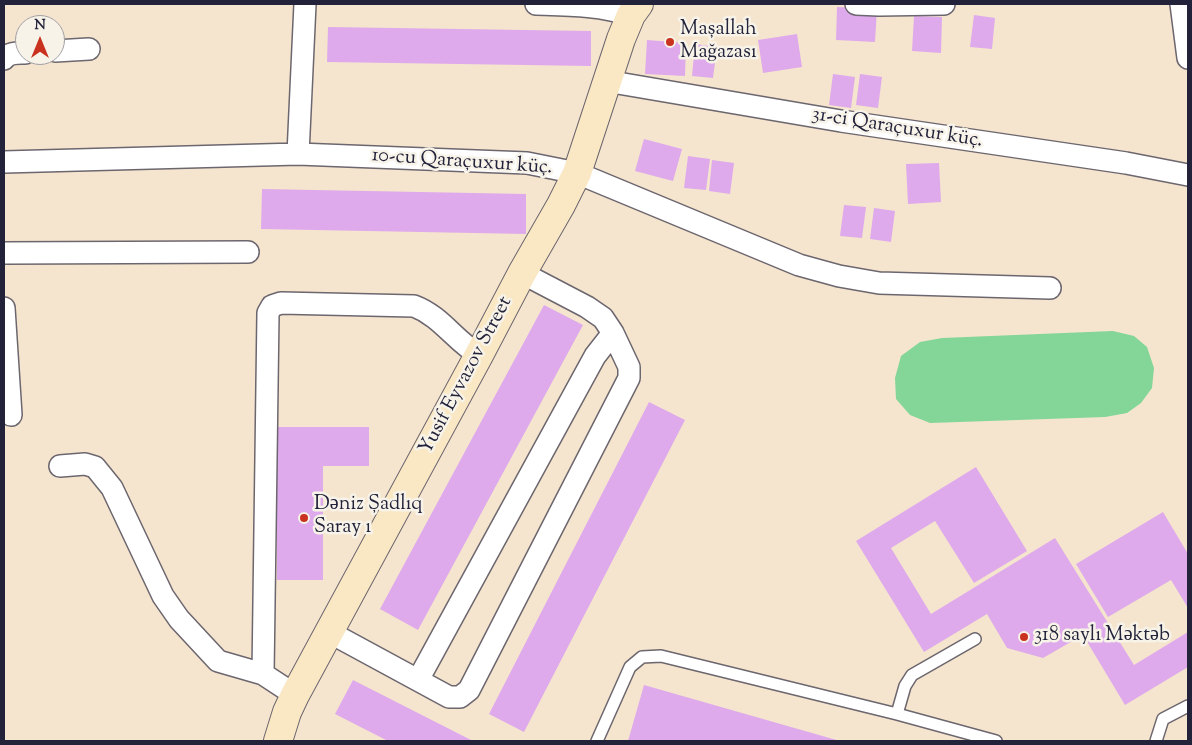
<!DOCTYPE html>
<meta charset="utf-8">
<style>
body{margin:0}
#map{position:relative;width:1192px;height:745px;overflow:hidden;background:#f5e5ce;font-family:"Sorts Mill Goudy",serif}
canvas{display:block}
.frame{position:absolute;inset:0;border:5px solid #22223b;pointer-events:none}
.north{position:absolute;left:15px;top:15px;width:50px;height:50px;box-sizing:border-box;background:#f7f3e8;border:1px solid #a29fa3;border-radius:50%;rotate:0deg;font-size:14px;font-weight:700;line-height:20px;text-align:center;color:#22223b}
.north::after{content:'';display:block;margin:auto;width:18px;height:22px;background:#c8321e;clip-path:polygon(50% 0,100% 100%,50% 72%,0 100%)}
</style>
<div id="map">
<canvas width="1192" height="745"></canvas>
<div class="frame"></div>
<div class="north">N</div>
</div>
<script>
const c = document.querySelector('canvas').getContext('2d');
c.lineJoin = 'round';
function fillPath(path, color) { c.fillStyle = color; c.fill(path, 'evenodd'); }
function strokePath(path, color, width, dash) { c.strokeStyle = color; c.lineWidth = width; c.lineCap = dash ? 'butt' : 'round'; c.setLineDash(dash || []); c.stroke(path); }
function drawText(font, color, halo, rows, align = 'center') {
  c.font = font + ' "Sorts Mill Goudy",serif'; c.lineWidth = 5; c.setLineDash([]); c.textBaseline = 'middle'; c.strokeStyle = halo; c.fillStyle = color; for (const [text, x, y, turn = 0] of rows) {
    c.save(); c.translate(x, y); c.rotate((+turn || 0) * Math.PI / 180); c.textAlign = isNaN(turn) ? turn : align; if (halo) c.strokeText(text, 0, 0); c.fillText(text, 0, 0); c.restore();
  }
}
fillPath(new Path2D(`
 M1113,331L1134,336L1147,347L1154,368L1152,388L1141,403L1127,413L1105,417L930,423L910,415L896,399L895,378L901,356L920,342L942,338Z`), '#83d698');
fillPath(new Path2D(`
 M837,7L877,9L875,42L836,40Z
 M974,15L995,18L992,49L970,47Z
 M914,16L942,17L941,53L912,51Z
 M328,27L591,31V66L327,62Z
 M797,34L802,67L763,73L758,40Z
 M647,40L686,43L685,76L645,74Z
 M695,44L717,47L713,78L692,76Z
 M833,74L855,77L851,108L829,105Z
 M860,74L882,77L878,108L856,105Z
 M644,139L682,149L673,181L635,171Z
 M688,156L710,159L706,190L684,188Z
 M712,160L734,163L730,194L709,191Z
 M939,163L941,202L908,204L906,164Z
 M262,189L526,194V234L261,229Z
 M844,205L866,207L862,238L840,236Z
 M874,208L895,211L891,242L870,239Z
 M544,305L583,325L418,630L380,609Z
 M649,402L685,420L524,732L489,714Z
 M277,427H369V466H323V580H277Z
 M976,467L1027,551L974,583L935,521L891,548L931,614L1055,538L1134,665L1188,632V667L1125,705L1083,635L1043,658L1007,648L987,614L924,652L856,541Z
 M1163,512L1188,554V608L1171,580L1108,617L1076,564Z
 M353,680L473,741H388L335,714Z
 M644,685L840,741H628Z`), '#deaaec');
const lane = new Path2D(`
 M897,714L905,686L912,675L975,639
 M597,741L630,667L642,657L661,656L897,714L996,741
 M1156,741L1163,719L1188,706`);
const street = new Path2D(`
 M536,4C568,5 600,5 631,15
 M856,4L879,5L944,4
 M1181,4L1188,58
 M55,51L89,49
 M4,59C9,52 17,53 25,53
 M606,81L841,121L1126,163L1188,175
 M298,154L305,4
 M4,162L298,154L527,163L577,173L799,265L839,276L879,283L1050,288
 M4,253L248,252
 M4,308L11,415
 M60,466L85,464L95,467L112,488L163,596L179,619L218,661L263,674L295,695
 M329,632L449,697H460L469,690L629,378V367L613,333L603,318L587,307L522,273
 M263,674L268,313L272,306L281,303L414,306C441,316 455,341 479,355
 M418,680L595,356L613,333`);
const secondary = new Path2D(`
 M278,741L287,712L295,695L479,355L522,273L561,205L577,173L621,39L631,15L639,4`);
strokePath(lane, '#6c666e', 14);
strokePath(street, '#6c666e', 24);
strokePath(secondary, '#6c666e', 30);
strokePath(lane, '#fff', 11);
strokePath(street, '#fff', 21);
strokePath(secondary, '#fae7c3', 28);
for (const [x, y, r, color] of [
 [670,42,5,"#c8321e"],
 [304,518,5,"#c8321e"],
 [1024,637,5,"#c8321e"]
]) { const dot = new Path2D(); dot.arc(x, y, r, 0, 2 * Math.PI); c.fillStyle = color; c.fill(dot); strokePath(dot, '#f7f3e8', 2); }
drawText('20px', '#22223b', '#f7f3e8', [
 ["Maşallah",680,31],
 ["Mağazası",680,54],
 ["Dəniz Şadlıq",314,506],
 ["Saray ı",314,529],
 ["318 saylı Məktəb",1034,637]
], 'left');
drawText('20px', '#22223b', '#f7f3e8', [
 ["31-ci Qaraçuxur küç.",897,129,9],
 ["10-cu Qaraçuxur küç.",462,163,4],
 ["Yusif Eyvazov Street",467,376,-62]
]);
</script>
